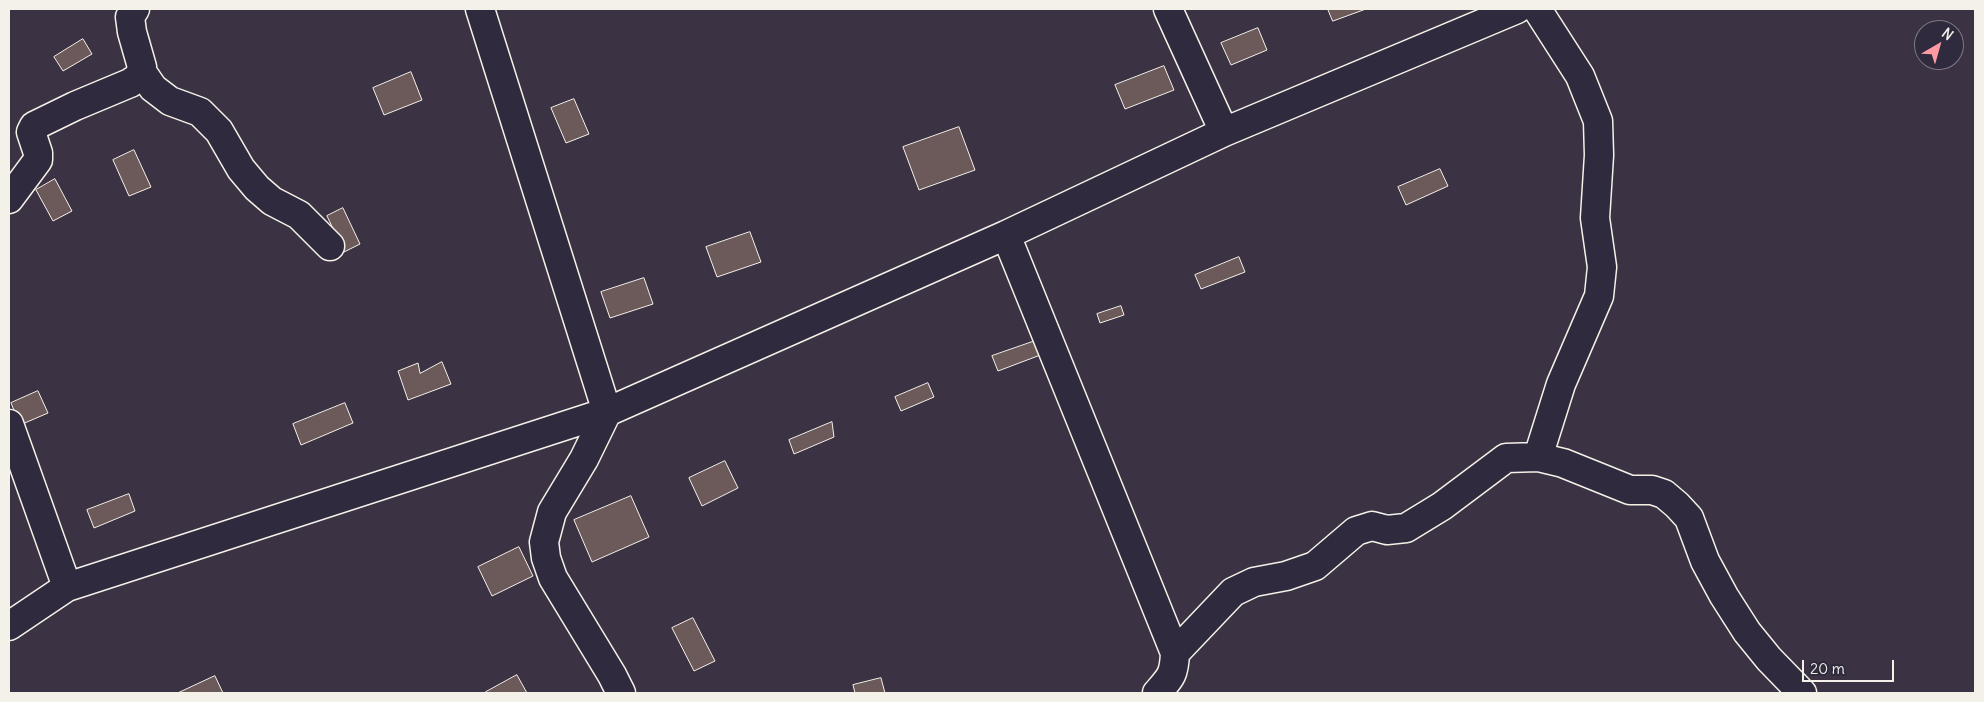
<!DOCTYPE html>
<style>
body{margin:0}
#map{position:relative;width:1984px;height:702px;overflow:hidden;background:#3b3343;font-family:Delius,sans-serif}
canvas{display:block}
.frame{position:absolute;inset:0;border:10px solid #f4f1e8;pointer-events:none}
.north{position:absolute;left:1914px;top:20px;width:50px;height:50px;box-sizing:border-box;background:#2f2a3d;border:1px solid #7e7a81;border-radius:50%;rotate:38deg;font-size:14px;font-weight:700;line-height:20px;text-align:center;color:#f4f1e8}
.north::after{content:'';display:block;margin:auto;width:18px;height:22px;background:#ff9aa2;clip-path:polygon(50% 0,100% 100%,50% 72%,0 100%)}
.scale{position:absolute;left:1802px;top:660px;width:92px;height:22px;box-sizing:border-box;border:2px solid #f4f1e8;border-top:0;padding-left:6px;font-size:15px;line-height:18px;white-space:nowrap;color:#f4f1e8;-webkit-text-stroke:4px #2f2a3d;paint-order:stroke}
</style>
<div id="map">
<canvas width="1984" height="702"></canvas>
<div class="frame"></div>
<div class="north">N</div>
<div class="scale">20 m</div>
</div>
<script>
const c = document.querySelector('canvas').getContext('2d');
c.lineJoin = 'round';
function fillPath(path, color) { c.fillStyle = color; c.fill(path, 'evenodd'); }
function strokePath(path, color, width, dash) { c.strokeStyle = color; c.lineWidth = width; c.lineCap = dash ? 'butt' : 'round'; c.setLineDash(dash || []); c.stroke(path); }
const building = new Path2D(`
 M1328,9H1366L1333,21Z
 M1258,28L1267,50L1231,65L1221,43Z
 M83,39L92,54L63,71L54,57Z
 M1164,66L1174,90L1125,109L1115,85Z
 M411,72L422,100L384,115L373,88Z
 M574,99L589,134L566,143L551,108Z
 M959,127L975,170L919,190L903,147Z
 M134,150L151,187L129,196L113,160Z
 M1440,169L1448,186L1406,205L1398,187Z
 M55,179L72,211L53,221L36,190Z
 M343,208L360,244L344,252L327,216Z
 M750,232L761,262L717,277L706,247Z
 M1239,257L1245,272L1201,289L1195,275Z
 M644,278L653,304L610,318L601,292Z
 M1121,306L1124,315L1100,323L1097,314Z
 M1038,340L1043,354L998,371L992,356Z
 M442,362L451,384L408,400L398,371L418,363L420,373Z
 M928,383L934,397L901,411L895,397Z
 M38,391L48,413L20,425L11,403Z
 M345,403L353,423L301,445L293,424Z
 M832,422L834,437L794,454L789,440Z
 M725,461L738,488L702,506L689,478Z
 M129,494L135,511L94,528L87,510Z
 M631,496L649,537L592,562L574,520Z
 M519,547L533,576L492,596L478,567Z
 M693,618L715,661L694,671L672,628Z
 M517,675L527,693H487L486,692Z
 M215,676L223,693H178Z
 M881,678L885,693H855L853,685Z`);
fillPath(building, '#6c595a');
strokePath(building, '#f4f1e8', 1);
const minor = new Path2D(`
 M480,9L607,412L584,459L552,512L544,542L546,558L553,578L612,675L621,693
 M1168,9L1224,132
 M1537,9L1580,76L1598,121L1599,155L1595,218L1602,267L1599,296L1561,384L1538,457
 M142,72L153,88L170,101L200,112L219,131L241,169L257,188L272,201L299,215L330,246
 M9,199L38,160V153L31,132L34,126L75,106L130,83L139,77L142,67L132,32L130,17L135,9
 M1006,235L1175,653C1174,675 1171,677 1157,693
 M9,424L67,587
 M9,626L67,587L607,412L1006,235L1224,132L1517,9
 M1175,653L1233,592L1254,582L1286,576L1315,566L1356,531L1372,526L1387,530L1406,528L1442,506L1506,458L1538,457L1563,463L1630,490H1652L1664,494L1677,505L1689,518L1705,561L1724,596L1747,632L1769,659L1802,693`);
strokePath(minor, '#f4f1e8', 31);
strokePath(minor, '#2f2a3d', 28);
</script>
